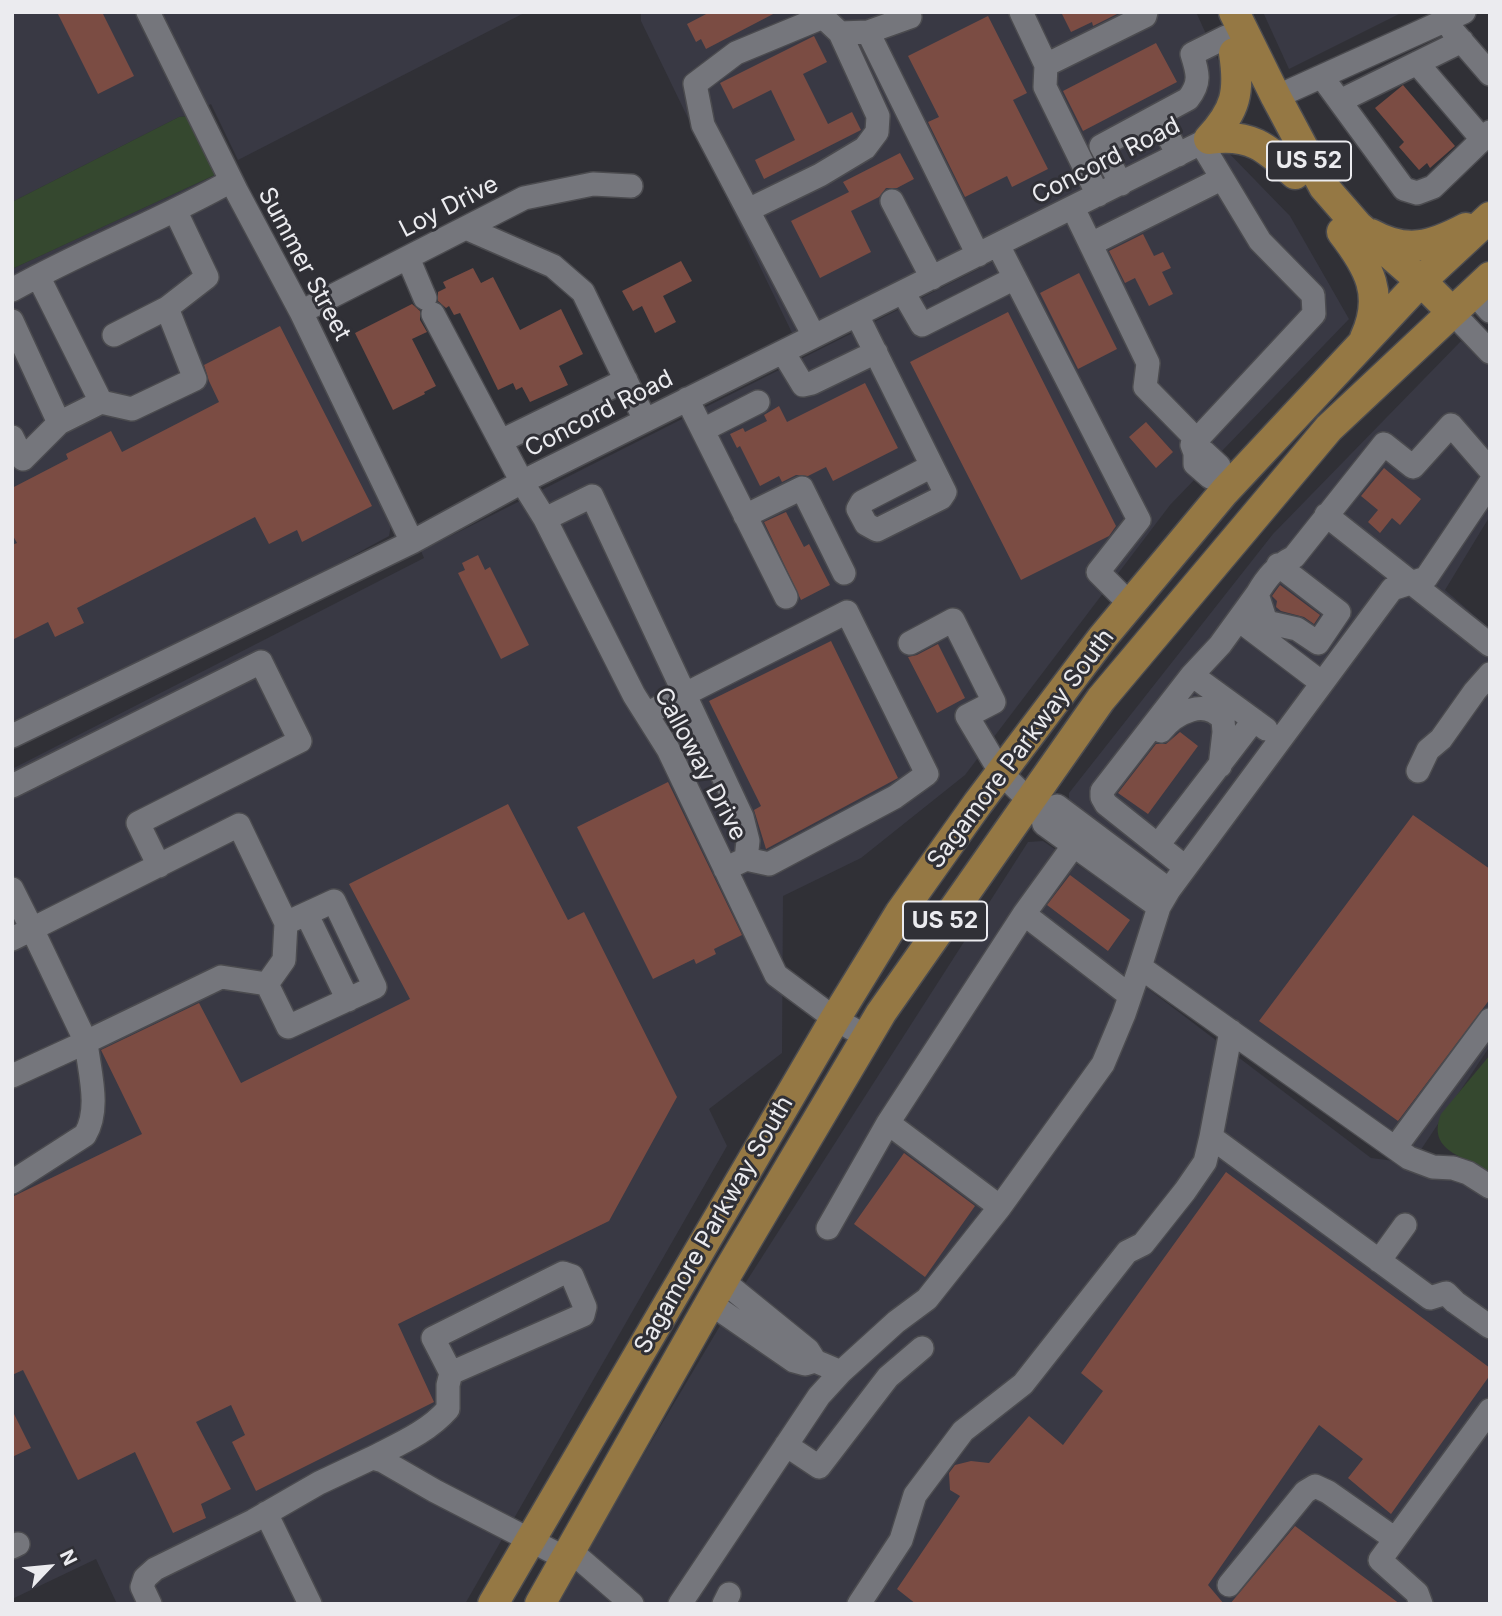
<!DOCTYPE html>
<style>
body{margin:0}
#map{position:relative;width:1502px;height:1616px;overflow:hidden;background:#303036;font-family:Inter,sans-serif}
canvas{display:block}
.frame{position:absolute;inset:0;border:14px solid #ebebef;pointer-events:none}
.north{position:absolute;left:14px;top:1532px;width:70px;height:70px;-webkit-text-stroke:5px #303036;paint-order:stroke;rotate:64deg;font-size:19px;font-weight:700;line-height:28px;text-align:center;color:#ebebef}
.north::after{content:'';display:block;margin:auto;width:24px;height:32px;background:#ebebef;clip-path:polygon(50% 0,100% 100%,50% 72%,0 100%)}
</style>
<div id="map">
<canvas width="1502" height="1616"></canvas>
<div class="frame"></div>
<div class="north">N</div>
</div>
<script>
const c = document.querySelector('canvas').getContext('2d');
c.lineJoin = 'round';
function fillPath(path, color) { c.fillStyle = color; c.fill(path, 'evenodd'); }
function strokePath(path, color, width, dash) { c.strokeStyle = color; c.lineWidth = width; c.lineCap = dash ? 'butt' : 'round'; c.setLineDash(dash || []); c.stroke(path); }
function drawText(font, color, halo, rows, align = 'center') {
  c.font = font + ' Inter,sans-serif'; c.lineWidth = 6; c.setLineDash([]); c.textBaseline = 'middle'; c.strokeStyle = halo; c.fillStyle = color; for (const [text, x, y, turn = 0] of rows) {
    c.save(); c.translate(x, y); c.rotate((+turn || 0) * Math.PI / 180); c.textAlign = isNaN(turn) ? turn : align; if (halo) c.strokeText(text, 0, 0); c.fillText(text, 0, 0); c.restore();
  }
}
fillPath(new Path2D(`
 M12,12H526L238,160L211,104L188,116L179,117L12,202Z
 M641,12H1196L1222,69L1226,83L1207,125L794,337L641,21Z
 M1263,12H1403L1289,69Z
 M1222,146L1290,216L1349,319L1170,505L965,775L861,858L783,896L782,1053L709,1109L727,1146L465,1604H117L96,1559L12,1599V769L424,558L421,551Z
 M217,174L375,479L392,519L389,536L304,582L12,725V269Z
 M1461,341L1490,362V516L1445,590L1490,629V1046L1420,1151L1148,966L1181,889L1069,802V793L1273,534Z
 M1043,841L1148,913L1130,975L1371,1158L1490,1173V1604H555L746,1282L1028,842Z`), '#393944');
fillPath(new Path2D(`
 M188,116L217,174L12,269V202L179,117Z
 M1490,1055V1172C1465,1156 1426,1152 1441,1114Z`), '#35482f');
fillPath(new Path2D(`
 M57,12H102L134,76L98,94Z
 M710,12H777L706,49L701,39L696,42L687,24Z
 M1061,12H1121L1093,26L1092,22L1071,32Z
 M988,16L1027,93L1013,100L1048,169L1012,187L1007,176L965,197L928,122L939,117L908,56Z
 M814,36L827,62L803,74L828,124L852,112L861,130L764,179L755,160L795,140L771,90L733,109L720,83Z
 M1156,43L1177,82L1083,131L1063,91Z
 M1403,85L1455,146L1430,168L1427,163L1419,170L1399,147L1404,142L1375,108Z
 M900,153L914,179L897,188H886L879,197L851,211L871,252L820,278L791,221L849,192L843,182Z
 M1143,234L1154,256L1163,252L1171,268L1162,272L1173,294L1149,306L1135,278L1125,283L1109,251Z
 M681,261L692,281L663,296L676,322L655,333L642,306L633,311L622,291Z
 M473,268L481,283L493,277L520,330L561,309L583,354L559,366L568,385L530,402L522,387L516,390L513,383L498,390L460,313L454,315L449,306L446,308L438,301V292L446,288L443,282Z
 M1079,273L1117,349L1078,369L1040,293Z
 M412,304L420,311V320L427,332L412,339L436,386L424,392L425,394L393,410L355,333Z
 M1008,312L1116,526L1109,536L1021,580L910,362Z
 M280,326L372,506L302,542L297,530L269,544L255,517L77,608L84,623L55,637L48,622L12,640V545L17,543L12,534V488L68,459L66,454L111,431L122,452L219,402L209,381L204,365Z
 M865,383L898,448L833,481L826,467L808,476L796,475L782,482L779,476L760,486L740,446L737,448L730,434L743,428L745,432L767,421L764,415L779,406L787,422Z
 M1146,422L1173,452L1156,468L1129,437Z
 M1384,468L1421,499L1400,525L1392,518L1380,533L1368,522L1378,510L1361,496Z
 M786,512L804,547L809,544L830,585L801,600L764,522Z
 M478,555L485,570L490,567L529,645L501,659L458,573L465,570L462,563Z
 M1280,585L1320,615L1314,624L1304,617L1281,611L1276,607L1277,601L1272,596Z
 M831,641L898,778L766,849L754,810L761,806L709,701Z
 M938,644L965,698L937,713L908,657L917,655Z
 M1180,732L1198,746L1148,814L1118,793L1156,744H1166Z
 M668,782L742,935L714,949L716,954L696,964L694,959L653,979L577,827Z
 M508,804L568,920L584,912L677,1097L609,1221L398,1324L434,1402L256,1491L232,1442L245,1435L231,1405L196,1422L231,1489L201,1504L206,1518L173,1533L135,1452L78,1480L23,1370L12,1375V1197L142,1134L101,1050L199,1003L241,1083L410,999L349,884Z
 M1413,815L1490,869V999L1398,1121L1259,1021Z
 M1070,875L1130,920L1108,951L1047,905Z
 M904,1153L975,1206L925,1277L854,1224Z
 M1226,1172L1490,1368V1375L1391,1514L1348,1478L1363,1459L1319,1425L1208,1585L1224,1604H916L897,1589L960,1496L950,1490L949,1473L955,1465L971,1461L989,1463L1029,1416L1063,1445L1103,1391L1081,1373Z
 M12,1410L31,1448L12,1457Z
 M1295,1526L1400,1604H1230Z`), '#7b4c43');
const minor = new Path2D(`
 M148,12L237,192L301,312L412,542
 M1021,12L1046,65L1045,87L1098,195
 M1452,30L1490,74
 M868,32L978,255
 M1417,63L1482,139
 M1046,65L1145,16L1146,12
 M1322,77L1404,189L1417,193L1433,187L1490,132
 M1276,97L1464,12
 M1340,101L1462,41
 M1158,116L1178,155
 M1121,184L1101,146L1188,99C1201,83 1198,73 1192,54L1226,37
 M892,201L932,278
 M1073,208L1148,363L1145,387L1197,440
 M748,210L820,175L865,148L877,132L878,116L840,33
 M466,228L553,266L583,292L645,420
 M1091,244L1221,179
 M998,245L1139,520L1098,572L1130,604
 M408,258L425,298
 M38,276L101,402
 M12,290C83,250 160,221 231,181
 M903,292L922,325L1015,278
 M1473,292L1490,311
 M1451,311L1490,352
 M301,312L524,198L593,184L631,186
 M433,314L522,482L545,519L634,695L668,749L776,975L835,1019L867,1037
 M857,315L945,492L941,498L877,530L866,524L858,509L862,502L932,466
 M12,321L59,423L101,402L132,409L195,379L167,308L207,277L175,210
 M114,335L167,308
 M814,336L703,125L695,84L736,53L823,17L840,33L868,32L910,17
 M783,352L803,385L812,383L876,352
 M687,399L786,597
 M703,430L758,402
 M12,437L23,459L59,423
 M501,441L626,380
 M1195,453L1204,452L1219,466L1220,477H1210L1195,464V453L1192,445L1314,314L1313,295L1260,241L1201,143
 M1326,515L1490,645
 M745,516L802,488L844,573
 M545,519L592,496L742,817L748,841L746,859
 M1278,565L1339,612L1318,643L1297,629L1266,622L1257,594C1267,577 1276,566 1294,557L1384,444L1413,467L1451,425L1490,470
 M1239,620L1322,683
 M910,643L953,620L994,702L967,716L1001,773L1041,812L1044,824L1159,907
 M1192,675L1266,729
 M646,714L847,612L927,774L895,797L769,864L746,859L725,869
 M1161,731C1175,713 1206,697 1223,720L1224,732L1220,766
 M12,736L412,542L522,482L1209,139
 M1418,771L1428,750L1441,739L1475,691L1490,674
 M12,786L261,662L300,741L138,823L159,866
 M1041,812L1057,806L1169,890
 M1158,845L1254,720
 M1185,867L1106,804L1102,797V791L1192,675L1220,645L1257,594
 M12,889L32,929L12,939
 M1024,914L1129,995
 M307,915L348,1000
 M1140,967L1159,907L1169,890L1392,589L1426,578L1490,483
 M267,984L284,960L286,923L334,901L375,987L288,1027L267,984L221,977L86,1042L32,929L239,825L286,923
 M1231,1031L1211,1137L1430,1298L1446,1293L1455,1302L1490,1327
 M12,1076L86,1042C89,1071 101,1109 85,1135L12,1182
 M1395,1148L1490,1020
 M1000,1207L888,1123L1024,914L1074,845
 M828,1228L888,1123
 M1379,1261L1405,1225
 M723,1281L808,1350L815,1361L841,1372L896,1322L927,1299L1000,1207L1103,1064L1124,1014L1140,967L1409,1158L1433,1167L1453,1168L1468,1173L1490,1187
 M710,1303L794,1361L805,1364L815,1361
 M786,1445L819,1467L888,1377L922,1348
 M372,1458C399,1444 428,1432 448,1409V1385L451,1373L583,1315L585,1307L572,1276L563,1273L433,1338L451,1373
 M266,1513L310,1604
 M12,1547L18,1544
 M1229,1585L1305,1492L1315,1486L1328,1492L1395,1539
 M150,1604L142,1587L145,1578L155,1569L253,1521L319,1483L372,1458L383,1461L435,1491L565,1558L580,1559L632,1604
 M680,1604L819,1396L841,1372
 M724,1604L729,1594
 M859,1604L901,1540L915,1495L963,1431L1023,1384L1127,1252L1143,1244L1185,1191L1205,1162L1211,1137
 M1421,1604L1417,1593L1380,1560L1490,1410`);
const major = new Path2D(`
 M1234,12L1276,97L1324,187L1358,226L1421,281L1451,311
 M1209,139C1250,133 1266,147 1295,174
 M1209,139C1236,110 1240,92 1234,53
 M1342,232C1369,267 1385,295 1365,338
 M1371,234C1407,254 1432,246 1466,228
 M493,1604L835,1019L900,913L978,803L1103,637L1224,492L1421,281L1490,217
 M540,1604L726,1275L881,1013L1101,699L1329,428L1490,277`);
strokePath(minor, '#4b4b4f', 26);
strokePath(major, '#4b4b4f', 33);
strokePath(minor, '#75767c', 23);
strokePath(major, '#957844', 30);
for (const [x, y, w] of [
 [1309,161,84],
 [945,921,84]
]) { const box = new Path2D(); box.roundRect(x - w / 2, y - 19.5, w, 39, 5); c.fillStyle = '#303036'; c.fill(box); strokePath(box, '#ebebef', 2); }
drawText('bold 23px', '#ebebef', null, [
 ["US 52",1309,161],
 ["US 52",945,921]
]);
drawText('24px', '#ebebef', '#303036', [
 ["Concord Road",1106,161,-27],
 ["Loy Drive",449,207,-27],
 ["Summer Street",304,264,62],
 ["Concord Road",599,414,-27],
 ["Sagamore Parkway South",1021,749,-53],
 ["Calloway Drive",700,764,62],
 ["Sagamore Parkway South",714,1225,-60]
]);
</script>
